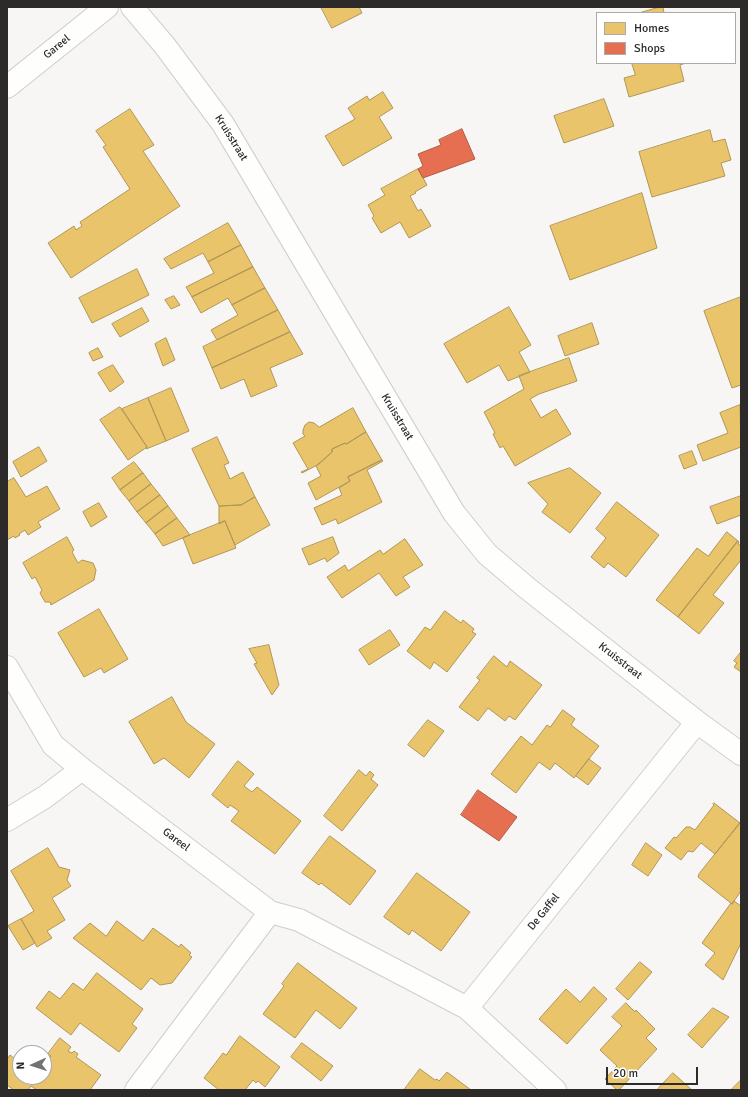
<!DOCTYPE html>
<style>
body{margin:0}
#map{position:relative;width:748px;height:1097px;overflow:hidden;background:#f8f6f4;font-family:Signika,sans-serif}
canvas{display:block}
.frame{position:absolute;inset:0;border:8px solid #2c2b2a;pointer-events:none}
.legend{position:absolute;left:596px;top:12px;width:140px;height:52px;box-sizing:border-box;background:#fff;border:1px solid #abaaaa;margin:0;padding:5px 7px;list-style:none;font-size:12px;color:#2c2b2a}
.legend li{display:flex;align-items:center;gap:8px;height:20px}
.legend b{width:20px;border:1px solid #abaaaa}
.north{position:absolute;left:12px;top:1045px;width:40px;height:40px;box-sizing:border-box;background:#fff;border:1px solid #abaaaa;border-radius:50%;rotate:267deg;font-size:11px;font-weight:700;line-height:16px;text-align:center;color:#2c2b2a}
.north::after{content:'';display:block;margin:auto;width:14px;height:18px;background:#737271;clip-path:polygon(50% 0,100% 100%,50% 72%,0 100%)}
.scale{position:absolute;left:606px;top:1067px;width:92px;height:18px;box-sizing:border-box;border:2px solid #2c2b2a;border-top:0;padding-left:5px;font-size:12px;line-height:14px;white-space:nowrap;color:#2c2b2a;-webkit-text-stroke:3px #fff;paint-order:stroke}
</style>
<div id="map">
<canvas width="748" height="1097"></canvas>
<div class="frame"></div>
<ul class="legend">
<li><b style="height:11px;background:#e9c46a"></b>Homes</li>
<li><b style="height:11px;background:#e76f51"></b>Shops</li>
</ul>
<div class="north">N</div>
<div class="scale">20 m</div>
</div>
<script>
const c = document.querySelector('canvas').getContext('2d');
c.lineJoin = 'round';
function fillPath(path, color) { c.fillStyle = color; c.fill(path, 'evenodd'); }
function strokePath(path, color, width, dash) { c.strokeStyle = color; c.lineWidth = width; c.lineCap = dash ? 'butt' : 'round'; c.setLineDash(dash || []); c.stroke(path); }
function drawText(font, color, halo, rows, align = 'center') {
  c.font = font + ' Signika,sans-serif'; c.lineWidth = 4; c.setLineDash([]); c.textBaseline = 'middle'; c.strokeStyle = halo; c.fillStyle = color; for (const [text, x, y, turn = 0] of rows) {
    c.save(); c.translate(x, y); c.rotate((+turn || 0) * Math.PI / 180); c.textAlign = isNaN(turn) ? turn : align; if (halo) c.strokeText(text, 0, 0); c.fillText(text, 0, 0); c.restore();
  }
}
const homes = new Path2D(`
 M321,7H359L362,13L332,28Z
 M660,7H663L664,13H639Z
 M632,63H686L680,65L684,81L629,97L624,78L635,75Z
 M383,92L393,108L379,117L392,138L343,166L325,136L355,119L348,108L367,96L369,100Z
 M604,99L614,126L564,143L554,116Z
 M130,109L154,145L143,151L180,206L71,278L48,243L74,226L76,230L82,226L80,222L130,189L103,147L106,145L96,131Z
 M710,130L713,142L725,139L731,160L721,163L725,176L652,197L639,152Z
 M418,169L427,185L415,192L416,193L410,196L418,211L421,209L431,226L409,238L400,222L381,233L372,218L374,216L368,205L385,195L381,189Z
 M642,193L657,248L570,280L550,226Z
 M228,223L241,245L208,262L203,253L171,269L164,259Z
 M241,245L253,267L192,297L186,287L214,273L208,262Z
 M253,267L265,288L232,305L228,298L201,313L192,297Z
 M137,269L149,295L92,323L79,298Z
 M265,288L278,310L217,340L211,330L238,315L232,305Z
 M174,296L180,305L171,309L165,300Z
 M741,297V385L732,388L704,311Z
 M509,307L531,345L519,352L530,372L508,381L499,365L467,383L444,344Z
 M142,308L149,321L120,337L112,324Z
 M278,310L290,332L212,368L203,347Z
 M592,323L599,344L565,356L558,336Z
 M290,332L303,354L270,368L277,386L251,397L244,379L221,389L212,368Z
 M166,338L175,360L163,366L155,344Z
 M98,348L103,357L93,361L89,353Z
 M569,358L577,381L539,394L530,399L541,418L556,409L571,434L515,466L503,446L500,448L493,434L495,433L484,412L524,389L519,376Z
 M113,365L124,382L110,392L98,373Z
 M171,388L189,431L166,441L148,398Z
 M148,398L166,441L146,449L147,447L122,409Z
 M740,405L741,447L703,461L697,445L728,433L720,413Z
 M120,407L147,447L128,460L100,420Z
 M353,408L366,432L346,444L345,443L332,449V452L319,464L302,473L301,472L308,469L293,443L305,436L303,434V430L305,425L309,422L314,423L319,427Z
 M366,432L382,460L348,477L350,481L316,500L308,483L321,476L316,466L332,452V449L345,443L346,444Z
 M217,437L229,463L224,465L230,479L243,472L255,497L241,505L219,506L192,449Z
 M39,447L47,461L21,477L13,462Z
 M692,451L697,464L684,469L679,456Z
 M382,460L383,461L367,470L382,502L338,524L336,519L322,525L314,508L342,495L339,488L350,481L348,477Z
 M134,462L143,473L120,490L112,478Z
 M570,468L601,493L570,533L542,512L548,504L528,483Z
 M143,473L151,484L129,501L120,490Z
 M14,478L26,497L47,486L60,509L38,522L41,527L28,535L25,530L19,534L20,535L15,538L14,536L7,540V482Z
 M151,484L160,495L137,512L129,501Z
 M160,495L168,506L146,523L137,512Z
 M741,496V515L717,524L710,507Z
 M255,497L270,525L235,545L225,521L219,524V506L241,505Z
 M617,502L659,535L626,577L608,563L604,568L591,557L606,538L596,529Z
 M99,503L107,517L91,527L83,512Z
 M168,506L177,518L155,534L146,523Z
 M177,518L190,535L163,546L155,534Z
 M225,521L236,548L193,564L183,538Z
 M727,532L738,541L678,617L656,600L697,548L708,556Z
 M67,537L74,550L72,552L78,563L82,560L93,563L96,570L94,580L51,605L50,602H45L40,593L42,590L35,577L32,579L23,563Z
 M333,537L339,553L327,562L325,558L309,565L302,549Z
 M405,539L423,565L403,577L410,587L396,596L379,573L342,598L327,577L345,565L348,571L380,550L383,554Z
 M738,541L739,542L738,544L741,546V560L713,595L724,603L699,634L678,617Z
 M99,609L128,659L104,673L101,668L84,677L58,633Z
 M445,611L461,623L463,620L474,629L472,632L476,634L447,672L434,662L430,669L407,651L425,627L430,630Z
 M390,630L400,645L369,665L359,650Z
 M269,645L279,685L272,695L254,664L257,663L249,649Z
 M741,652V672L734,667L737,663L734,661Z
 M494,656L507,667L510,661L542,685L515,720L509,716L505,721L488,708L478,721L459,707L480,680L477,678Z
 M172,697L186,722L215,744L189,778L164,758L154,764L129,722Z
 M563,710L575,719L571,725L599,746L574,778L555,763L550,770L539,762L516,793L491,774L521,736L532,745L547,725L550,727Z
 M428,720L444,731L424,757L408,745Z
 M589,759L601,768L588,785L576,776Z
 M238,761L254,774L244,786L252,792L257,787L301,821L275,854L231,821L239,811L230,805L228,808L212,795Z
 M359,770L366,776L370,771L374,775L371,779L378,785L342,831L324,816Z
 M714,803L740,823L715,854L701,843L693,852L688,851L681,860L665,848L674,837L676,838L686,827H690L695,830L714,805L713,804Z
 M740,823L741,824V887L740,888L741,891L732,904L698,877L699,874Z
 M330,836L376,871L350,905L321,883L319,885L302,873Z
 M646,843L662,855L648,876L632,865Z
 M48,848L59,867L70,870L67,880L71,886L52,898L65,920L47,931L52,938L37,947L21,919L34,911L11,871Z
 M417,873L470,912L441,951L412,930L409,935L384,917Z
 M734,901L741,906V943L723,980L705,965L715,953L702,943L731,903L732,904Z
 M21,919L35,943L23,950L8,926Z
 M117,921L143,941L153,928L179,947L181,944L191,953L189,955L192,957L172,983L160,985L151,978L141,990L73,938L90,923L106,936Z
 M640,962L652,972L628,1000L616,989Z
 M298,963L357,1008L340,1029L316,1010L295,1038L263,1014L284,986L282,984Z
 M97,973L143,1009L132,1024L137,1028L119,1052L80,1023L71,1035L36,1008L49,991L60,999L73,983L83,990Z
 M594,987L607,999L567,1044L539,1019L566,989L580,1002Z
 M626,1003L635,1012L636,1010L655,1029L646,1038L657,1049L619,1090H617L605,1079L617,1066L600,1050L622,1026L612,1017Z
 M713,1008L729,1017L702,1048L688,1035Z
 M240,1036L280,1067L265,1087L258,1081L256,1083L253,1080L245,1090H219L204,1078L223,1053L226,1055Z
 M60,1038L71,1047L68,1051L72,1053L74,1051L78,1054L76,1057L101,1075L90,1090H37L31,1086L28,1090H14L7,1085V1059L10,1055L20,1063V1077H44V1066L51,1056L48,1054Z
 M302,1043L333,1066L321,1081L291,1057Z
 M420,1069L435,1080L437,1079L439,1081L447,1072L471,1090H404Z
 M673,1073L692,1090H657Z
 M741,1080V1090H731Z`);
fillPath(homes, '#e9c46a');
strokePath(homes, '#b09657', 1);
const shops = new Path2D(`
 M462,129L475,159L423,178L418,169L423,166L418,154L441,145L439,140Z
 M478,790L517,817L499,841L461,815Z`);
fillPath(shops, '#e76f51');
strokePath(shops, '#af5b45', 1);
const street = new Path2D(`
 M7,87L107,7
 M7,667L53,745L82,769L270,912L299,920L467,1008L555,1090
 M7,820L45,797L82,769
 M467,1008L697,722
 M136,1090L270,912`);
const secondary = new Path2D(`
 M132,7L165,46L223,124L454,513L487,554L527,588L697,722L741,754`);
strokePath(street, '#cfcecc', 24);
strokePath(secondary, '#cfcecc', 24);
strokePath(street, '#fefefd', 22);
strokePath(secondary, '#fefefd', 22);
drawText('11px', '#2c2b2a', '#fff', [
 ["Gareel",57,47,-39],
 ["Kruisstraat",231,138,58],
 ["Kruisstraat",397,417,59],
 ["Kruisstraat",620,661,38],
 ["Gareel",176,840,37],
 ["De Gaffel",544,912,-51]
]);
</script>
